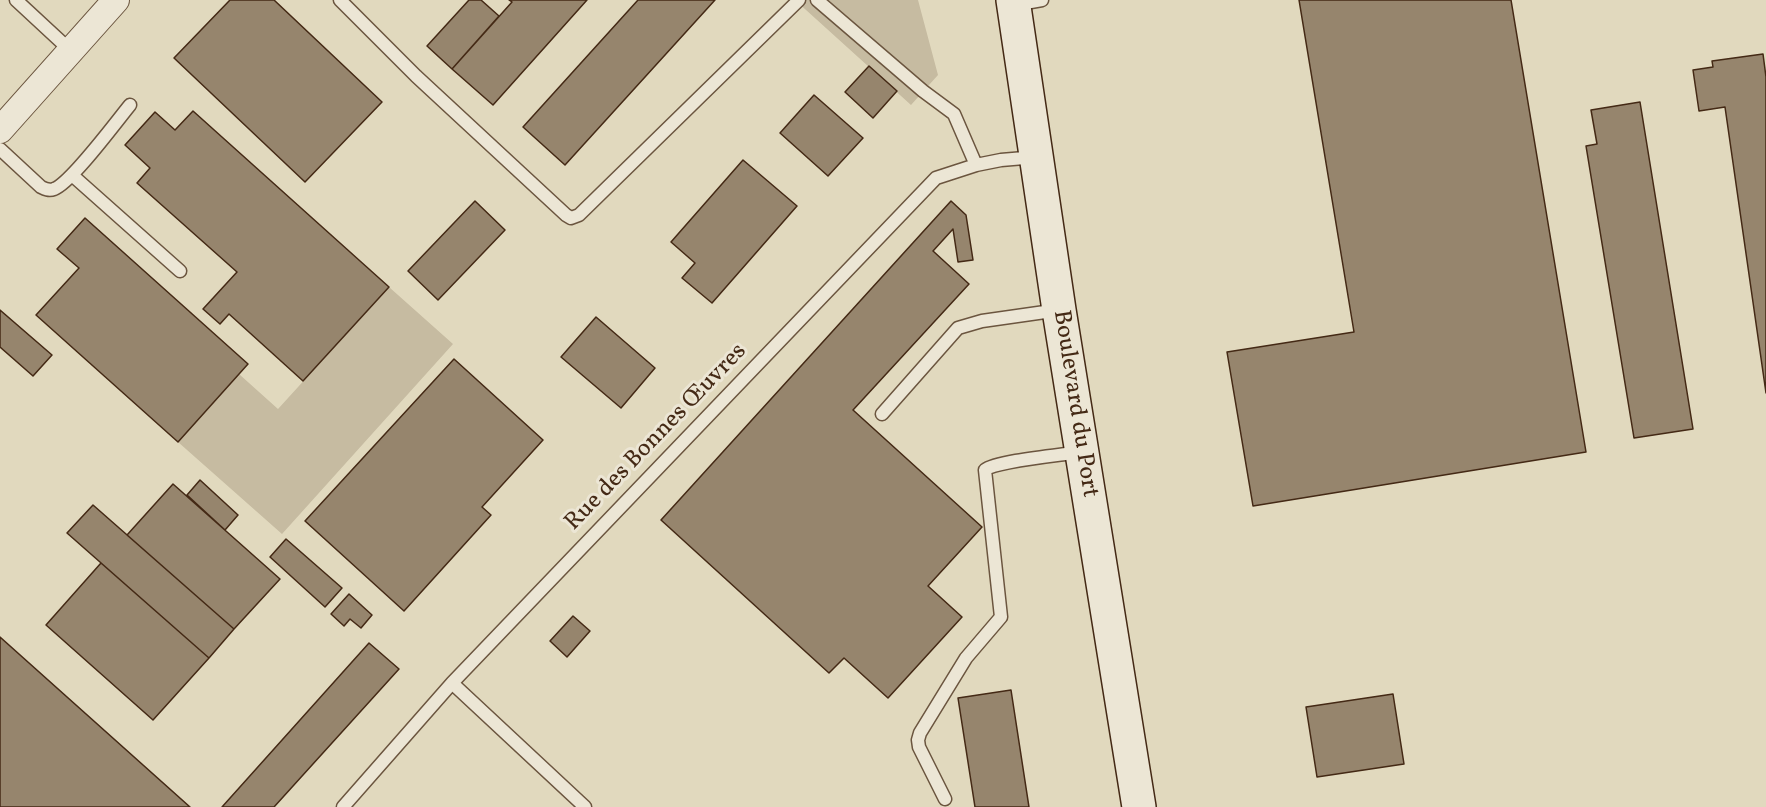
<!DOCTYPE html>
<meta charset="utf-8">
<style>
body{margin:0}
canvas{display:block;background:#e1d9be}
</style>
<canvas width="1766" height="807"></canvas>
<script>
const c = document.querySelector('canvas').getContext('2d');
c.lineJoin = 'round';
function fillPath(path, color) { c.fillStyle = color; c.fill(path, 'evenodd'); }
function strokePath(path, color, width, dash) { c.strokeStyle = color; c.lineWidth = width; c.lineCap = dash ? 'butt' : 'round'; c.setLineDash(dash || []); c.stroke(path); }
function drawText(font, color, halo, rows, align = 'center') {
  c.font = font + ' Vollkorn,serif'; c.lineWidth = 6; c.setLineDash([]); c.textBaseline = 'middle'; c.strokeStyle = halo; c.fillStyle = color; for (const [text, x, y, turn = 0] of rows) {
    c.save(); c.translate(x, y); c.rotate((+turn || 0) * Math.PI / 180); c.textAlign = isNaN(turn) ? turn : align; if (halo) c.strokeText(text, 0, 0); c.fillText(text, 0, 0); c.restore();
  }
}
fillPath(new Path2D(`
 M795,0H918L938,75L911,105Z
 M389,287L453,344L282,534L178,442L239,374L278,409Z`), '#c6bba1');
const building = new Path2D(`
 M230,0H274L382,102L305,182L174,58Z
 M469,0H481L499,16L452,69L427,46Z
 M509,0H587L493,105L452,69L512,2Z
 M638,0H715L565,165L523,127Z
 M1299,0H1511L1586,452L1253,506L1227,352L1354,332Z
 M1763,54L1766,77V393L1725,107L1699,111L1693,70L1713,67L1712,61Z
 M869,66L897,91L873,118L845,92Z
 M814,95L863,138L828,176L780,133Z
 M1640,102L1693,429L1634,438L1586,146L1597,144L1591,110Z
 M193,111L389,287L303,381L229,314L220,324L203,309L237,272L137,183L150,168L125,145L155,112L175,130Z
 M743,160L797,206L712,303L682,278L695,263L671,242Z
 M475,201L505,230L438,300L408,271Z
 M951,201L966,215L973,260L958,262L953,229L933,251L969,284L853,410L982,527L928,586L962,617L888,698L844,658L829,673L661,520Z
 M85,218L248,364L178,442L36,315L79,268L57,249Z
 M0,310L52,355L33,376L0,347Z
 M596,317L655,368L621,408L561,357Z
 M454,359L543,440L482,507L491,515L404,611L305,521Z
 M200,480L238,515L225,530L187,495Z
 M173,484L280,579L234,629L127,535Z
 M93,505L234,629L209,658L67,533Z
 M286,539L342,588L325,607L270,557Z
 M101,563L209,658L153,720L46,625Z
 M349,594L372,615L361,628L350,619L344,626L331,614Z
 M573,616L590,631L567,657L550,641Z
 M0,637L190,807H0Z
 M369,643L399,669L274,807H222Z
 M1011,690L1029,807H975L958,698Z
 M1393,694L1404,764L1317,777L1306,707Z`);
fillPath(building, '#96856d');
strokePath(building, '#442915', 1.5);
const service = new Path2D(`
 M16,0L71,51
 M340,0L416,76L566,215L571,218L579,215L799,0
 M817,0L923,91L954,114L976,165
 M1014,5L1042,0
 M0,149L41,187C45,189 49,191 54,189C71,183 116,122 130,105
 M72,175L180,271
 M882,414L958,328L982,321L1059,310
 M452,683L585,807
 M945,799L919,747L918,740L920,733L966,658L1001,617L985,470C996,461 1062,455 1080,452
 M343,807L452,683L936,178L976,165L1001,160L1036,157`);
const minor = new Path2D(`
 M0,130L116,0`);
const secondary = new Path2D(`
 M1013,0L1059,310L1139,807`);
strokePath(service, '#6b553f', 15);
strokePath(minor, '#6b553f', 28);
strokePath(secondary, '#442915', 36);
strokePath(service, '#ece6d5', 12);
strokePath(minor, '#ece6d5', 26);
strokePath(secondary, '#ece6d5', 33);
drawText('24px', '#442915', '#ece6d5', [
 ["Boulevard du Port",1074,404,81],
 ["Rue des Bonnes Œuvres",657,438,-46]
]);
</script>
